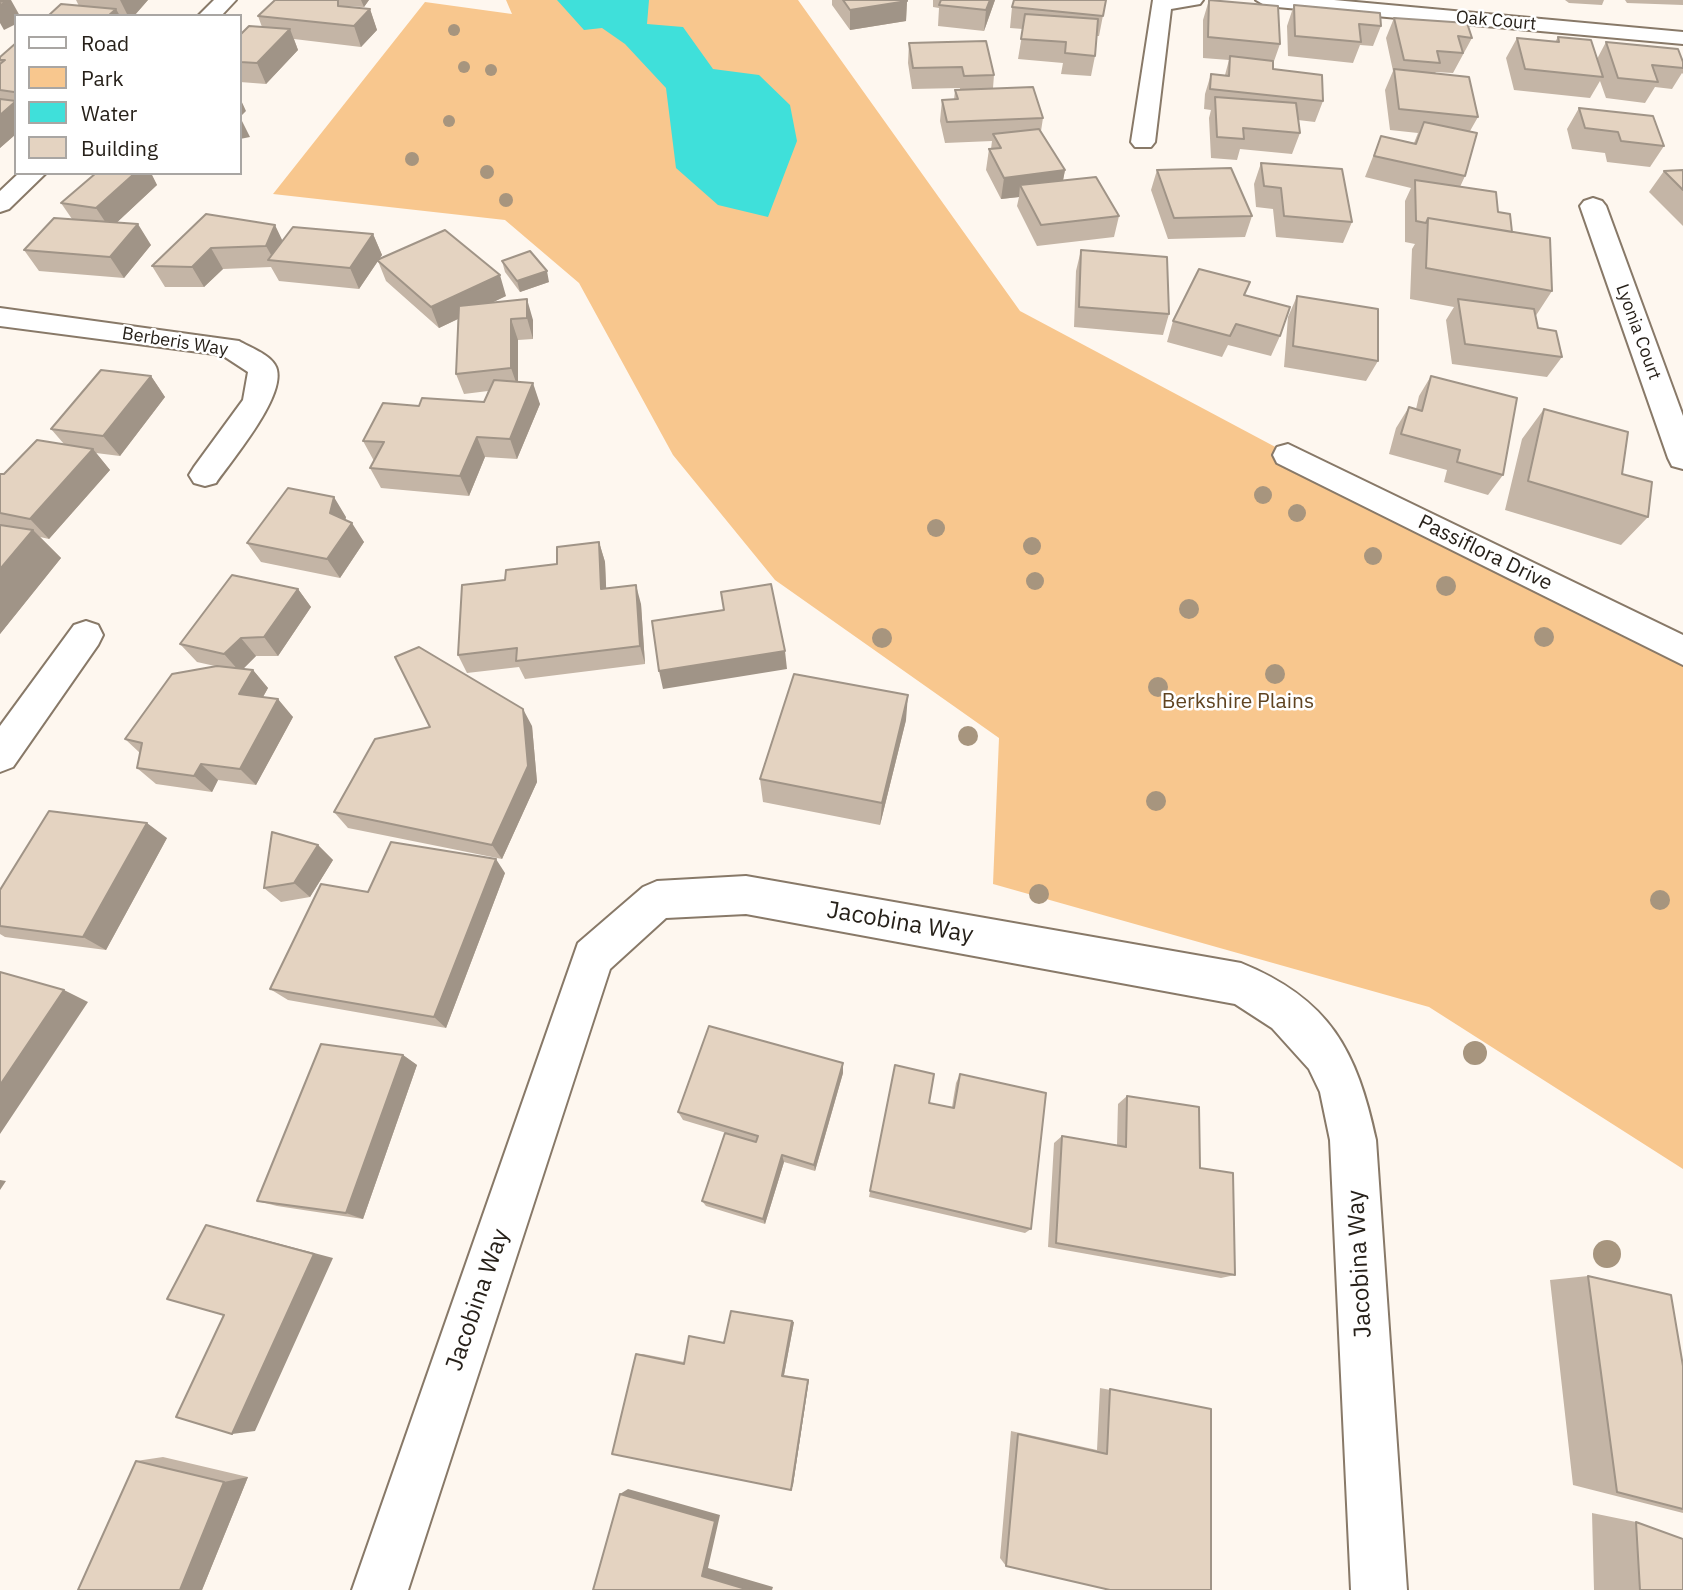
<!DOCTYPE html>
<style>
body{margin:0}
#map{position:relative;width:1683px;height:1590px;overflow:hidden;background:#fef7ef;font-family:"IBM Plex Sans",sans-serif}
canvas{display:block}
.legend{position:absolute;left:14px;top:14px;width:228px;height:161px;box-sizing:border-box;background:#fff;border:2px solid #a9a6a3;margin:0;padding:9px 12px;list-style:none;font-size:21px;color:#27211a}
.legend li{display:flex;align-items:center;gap:14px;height:35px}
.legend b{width:35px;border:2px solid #a9a6a3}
</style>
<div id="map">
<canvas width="1683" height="1590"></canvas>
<ul class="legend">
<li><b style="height:9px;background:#fff"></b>Road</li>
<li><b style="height:19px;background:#f8c78e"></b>Park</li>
<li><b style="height:19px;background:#3fe0da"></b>Water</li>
<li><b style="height:19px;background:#e4d3c1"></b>Building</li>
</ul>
</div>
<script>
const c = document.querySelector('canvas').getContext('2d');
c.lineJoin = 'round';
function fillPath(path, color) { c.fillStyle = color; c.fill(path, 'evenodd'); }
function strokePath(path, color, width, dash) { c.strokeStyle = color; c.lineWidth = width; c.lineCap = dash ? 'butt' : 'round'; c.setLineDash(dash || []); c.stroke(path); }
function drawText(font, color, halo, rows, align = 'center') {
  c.font = font + ' "IBM Plex Sans",sans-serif'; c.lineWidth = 5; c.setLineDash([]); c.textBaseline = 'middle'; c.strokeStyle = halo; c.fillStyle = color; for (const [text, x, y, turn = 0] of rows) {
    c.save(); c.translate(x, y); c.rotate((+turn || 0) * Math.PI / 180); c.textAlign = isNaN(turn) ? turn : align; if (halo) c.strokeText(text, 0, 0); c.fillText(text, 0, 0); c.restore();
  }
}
fillPath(new Path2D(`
 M506,0H798L1020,311L1683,664V1169L1429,1007L993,884L999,738L775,580L673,455L579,283L505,220L273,194L425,2L512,14Z`), '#f8c78e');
fillPath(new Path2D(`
 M557,0H649L647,24L683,27L713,69L759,75L790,105L797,141L768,217L718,205L676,168L666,88L625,44L602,28L584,30Z`), '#3fe0da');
const street = new Path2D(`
 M214,0H236L221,16H198Z
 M1153,0H1203L1200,4L1171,9L1155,142L1151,147H1135L1131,142Z
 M1256,0H1334L1683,32V44L1266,6Z
 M19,173H46L9,209L0,212V191Z
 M1593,198L1602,201L1606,206L1683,416V469L1672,466L1668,458L1580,206L1584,201Z
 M0,308L239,341C249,347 269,354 275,365C291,391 231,461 216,483L205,486L194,483L189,475L194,467L243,400L248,372L222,355L0,326Z
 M1288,444L1683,635V665L1277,463L1273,455L1277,447Z
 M86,621L98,625L103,635L98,645L13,767L0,772V726L74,625Z
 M746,876L1241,963C1330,999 1357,1051 1376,1140L1407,1590H1351L1330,1140L1320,1092L1309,1069L1272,1028L1235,1004L746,914L666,918L610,969L408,1590H352L578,943L643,887L657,881Z`);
strokePath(street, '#887968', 4);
fillPath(street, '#fff');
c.fillStyle = '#a7957e';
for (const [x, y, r] of [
 [454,30,6],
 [464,67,6],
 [491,70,6],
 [449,121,6],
 [412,159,7],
 [487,172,7],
 [506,200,7],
 [1263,495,9],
 [1297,513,9],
 [936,528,9],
 [1032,546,9],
 [1373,556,9],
 [1035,581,9],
 [1446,586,10],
 [1189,609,10],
 [1544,637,10],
 [882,638,10],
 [1275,674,10],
 [1158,687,10],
 [968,736,10],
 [1156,801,10],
 [1039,894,10],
 [1660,900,10],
 [1475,1053,12],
 [1607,1254,14]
]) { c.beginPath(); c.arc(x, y, r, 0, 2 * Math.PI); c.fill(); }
fillPath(new Path2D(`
 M76,0H148L134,16H48L79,6Z
 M275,0H369L364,7L340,6L370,9L377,30L361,47L294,39L298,50L266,84L240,82V35L262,27L258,16Z
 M832,0H907L906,21L850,30L832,5Z
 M933,0H995L984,31L938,26L939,8L933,7Z
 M1106,0L1099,36H1097L1095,56L1091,76L1061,74L1063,63L1018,59L1023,29L1010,28L1012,7Z
 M1209,0L1280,44L1273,64V69L1323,101L1315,122L1298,120L1300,133L1292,154L1240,149L1237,160L1211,158L1209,118L1211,110L1204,109L1205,94L1211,74L1225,75L1229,60L1203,58V20Z
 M1565,0H1604L1602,5L1569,3Z
 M1625,0H1683V5L1627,3Z
 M1294,5L1381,26L1373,46L1360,45L1353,63L1288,56L1287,26Z
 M1394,18L1472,38L1453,73L1436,72L1435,73L1478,117L1470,131L1465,176L1460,187L1498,212L1552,291L1535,317L1538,328L1562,357L1547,377L1452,364L1446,320L1454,307L1410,299L1412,249L1415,244L1405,242V201L1411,188L1365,177L1381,136L1414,143L1418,133L1390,130L1385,90L1393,71L1386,38Z
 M1558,37L1597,59L1606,42L1683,62V74L1682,73L1672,89L1655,87L1645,103L1606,98L1600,81L1590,98L1514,90L1506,58L1517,38L1555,42Z
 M16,43V134L0,148V57Z
 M909,43L994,75L993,88L1043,118L1041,131L1065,170L1063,180L1119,216L1114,237L1037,246L1017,206L1019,197L1001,199L986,170L989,149H991L992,141L945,143L940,121L942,100H954L955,90L960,89V88L912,89L908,63Z
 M1579,108L1664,146L1650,167L1607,162L1605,153L1572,149L1567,129Z
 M1261,163L1352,222L1343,243L1276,237L1273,209L1256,207L1254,184Z
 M1157,170L1252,216L1245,237L1168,239L1151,190Z
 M1683,170V226L1649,192L1664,171Z
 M96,173H151L157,185L117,222L151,245L124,278L39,271L24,250L72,219L61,203Z
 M206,214L282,241L373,234L382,255L380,258L506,296L491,303L533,320V339L518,340V382L540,404L517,459L485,457L469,496L381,488L370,468L374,461L363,441L419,406L484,402L488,391L464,394L456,374L458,319L439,328L386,281L378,261L359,289L279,281L271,267L223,269L204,287H165L152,266Z
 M1081,250L1169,314L1163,335L1074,327L1076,271Z
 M502,261L549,282L520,292L505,272Z
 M1245,296L1280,336L1271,356L1228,345L1222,357L1167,342L1173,321Z
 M1297,296L1378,361L1366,381L1284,367L1288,317Z
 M151,376L165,397L120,456L96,453L110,470L49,539L40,537L61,558L0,634V474H4L64,444L51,429Z
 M1431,376L1503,475L1488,495L1444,482L1447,470L1389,454L1396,428L1409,407L1416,409L1419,396Z
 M1544,409L1622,474L1648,517L1621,545L1505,510L1522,439Z
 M346,517L345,520L364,542L340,578L261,562L247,543Z
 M599,542L605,562L606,588L641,604L645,664L525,679L519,667L467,673L458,655L505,580L557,564Z
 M298,589L311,607L278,656H256L243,669L253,670L268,688L263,697L293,717L256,785L218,780L212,792L156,784L137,768L140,753L125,739L215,666L197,662L180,644Z
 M906,720L880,825L763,802L760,779Z
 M532,726L537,782L502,859L348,828L334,812Z
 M167,838L106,950L5,937L0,934V890Z
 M318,845L333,860L310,897L281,902L264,888Z
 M505,873L446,1028L288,1000L270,989L368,892Z
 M403,1055L417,1065L363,1219L277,1206L257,1201Z
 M895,1065L929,1103L952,1107L956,1083L960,1074L1031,1229L1025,1233L869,1197Z
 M843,1073L815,1171L784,1162L765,1224L706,1206L702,1201L753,1141L683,1120L678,1112Z
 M1127,1096L1200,1168L1235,1275L1221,1278L1048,1247L1054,1143L1062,1136L1117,1145L1118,1104Z
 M1588,1276L1683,1366V1513L1573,1485L1550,1280Z
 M794,1322L784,1375L809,1379L793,1485L791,1490L636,1354H643L684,1362L724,1343Z
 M1100,1388L1211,1409L1006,1566L1000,1558L1011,1431L1097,1450Z
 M163,1457L248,1477L202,1590L136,1461Z
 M1592,1513L1636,1522L1683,1590H1594Z`), '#c4b5a6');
fillPath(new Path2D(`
 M0,0H11L20,16H16V24L4,30L0,23Z
 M120,0H148L134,16H128Z
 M361,0H369L364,7Z
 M990,0H995L984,31L986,10Z
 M907,1L906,21L850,30V10Z
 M116,9L120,16H108Z
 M370,9L377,30L361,47L354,26Z
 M290,29L298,50L266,84L257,63Z
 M240,98L246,111L240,117L250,137L240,139Z
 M16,101V134L0,148V115Z
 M1065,170L1061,191L1020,185L1019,197L1001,199L1004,178Z
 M135,173H151L157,185L110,229L96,208Z
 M138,224L151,245L124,278L110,257Z
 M275,225L285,246L274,260L266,246Z
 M373,234L382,255L359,289L350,268Z
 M211,248L223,269L204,287L192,267Z
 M547,271L549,282L520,292L517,281Z
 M500,275L506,296L439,328L431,307Z
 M527,299L533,320V339L527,318Z
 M511,319L518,340V388L511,368Z
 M151,376L165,397L120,456L103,436Z
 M533,383L540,404L517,459L510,439Z
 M477,437L485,457L469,496L460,476Z
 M93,449L110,470L49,539L30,519Z
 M334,497L346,517L342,533L330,513Z
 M352,523L364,542L340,578L327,559Z
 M33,530L61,558L0,634V569Z
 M599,542L605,562L607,607L601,589Z
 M636,585L641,604L645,664L640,646Z
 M298,589L311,607L278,656L264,637Z
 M241,638L256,656L240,672L224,654Z
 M785,651L787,669L663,689L659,671Z
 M253,670L268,688L255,711L239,694Z
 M908,695L906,720L880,825L882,803Z
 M278,699L293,717L256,785L240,769Z
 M523,709L532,726L537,782L502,859L492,845Z
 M201,764L218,780L212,792L194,776Z
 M147,823L167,838L106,950L83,937Z
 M318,845L333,860L310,897L294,883Z
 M496,859L505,873L446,1028L434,1017Z
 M64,990L88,1002L0,1134V1085Z
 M403,1055L417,1065L363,1219L346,1213Z
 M843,1063V1073L815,1171L814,1165Z
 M782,1155L784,1162L765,1224L763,1219Z
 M0,1180L6,1181L0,1190Z
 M206,1225L227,1230L333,1258L255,1431L232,1434L314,1254Z
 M792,1321L794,1322L784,1375L782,1376Z
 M809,1379L793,1485L791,1490L808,1380Z
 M248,1477L202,1590H180L224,1482Z
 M628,1489L720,1515L708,1568L773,1587L772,1590H749L702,1576L620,1494Z`), '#a09487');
const building = new Path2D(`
 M9,0H10L0,5V2Z
 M275,0H338V6L370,9L354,26L258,16Z
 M843,0H907V1L850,10Z
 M941,0H990L986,10L939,5Z
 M1014,0H1106L1103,16L1012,7Z
 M1209,0L1278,6L1280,44L1208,37Z
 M61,4L116,9L108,16H48Z
 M1294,5L1380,13L1381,26L1359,24L1361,42L1295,36Z
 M1025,14L1098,19L1095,56L1065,53L1066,42L1021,39Z
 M1394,18L1467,23L1472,38L1458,36L1463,53L1437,51L1440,63L1404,60Z
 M249,26L290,29L257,63L240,62V35Z
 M1558,37L1591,40L1603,77L1525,69L1517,38L1559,42Z
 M986,41L994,75L964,76L962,67L913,68L909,43Z
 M1606,42L1678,49L1683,62V68L1652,65L1658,82L1618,78Z
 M16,43V91L14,92L0,90V64L5,60H0V57Z
 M1230,56L1273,61V69L1322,75L1323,101L1210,89L1211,74L1229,76Z
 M1394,69L1469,77L1478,117L1399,109Z
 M1033,87L1043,118L947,122L942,100L958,99L955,90Z
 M1215,97L1296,103L1300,133L1243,128L1244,139L1217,137Z
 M0,99L16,101L0,115Z
 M1579,108L1653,116L1664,146L1621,141L1618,132L1585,128Z
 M1424,122L1477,133L1465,176L1374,156L1381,136L1416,144Z
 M1039,129L1065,170L1004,178L989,149L1001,148L993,134Z
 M1261,163L1342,169L1352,222L1284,216L1281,188L1264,186Z
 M1231,168L1252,216L1174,218L1157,170Z
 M1683,170V190L1664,171Z
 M96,173H135L96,208L61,203Z
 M1096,177L1119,216L1041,225L1020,185Z
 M1415,180L1496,192L1498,212L1510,214L1512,232L1428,218L1426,223L1416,221Z
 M206,214L275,225L266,246L211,248L192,267L152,266Z
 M54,218L138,224L110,257L24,250Z
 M1428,218L1550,238L1552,291L1426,268Z
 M293,227L373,234L350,268L268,260Z
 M445,230L500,275L431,307L377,260Z
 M1081,250L1167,257L1169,314L1079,307Z
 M530,251L547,271L517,281L502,261Z
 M1199,269L1250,282L1244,295L1290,307L1280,336L1236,324L1230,336L1173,321Z
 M1297,296L1378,309V361L1293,346Z
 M527,299V318L511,319V368L456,374L459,306Z
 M1458,299L1534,309L1538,328L1556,331L1562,357L1465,344Z
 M101,370L151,376L103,436L51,429Z
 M1431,376L1517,398L1503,475L1457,462L1460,450L1401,434L1409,407L1422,411Z
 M494,380L533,383L510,439L477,437L460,476L370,468L384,442L363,441L383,403L419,406L422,398L484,402Z
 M1544,409L1628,432L1622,474L1652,482L1648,517L1528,481Z
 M37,440L93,449L30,519L0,513V474H4Z
 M288,488L334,497L330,513L352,523L327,559L247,543Z
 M0,525L33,530L0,569Z
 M599,542L601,589L636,585L640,646L516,661L517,648L458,655L462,585L505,580L506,570L557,564V547Z
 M232,575L298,589L264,637L241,638L224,654L180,644Z
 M771,584L785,651L659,671L652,621L724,610L721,592Z
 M419,647L523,709L528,766L492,845L334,812L375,739L430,727L395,657Z
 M217,666L253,670L239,694L278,699L240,769L201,764L194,776L137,768L142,743L125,739L172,674Z
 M794,674L908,695L882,803L760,779Z
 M49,811L147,823L83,937L0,926V890Z
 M272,832L318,845L294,883L264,888Z
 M391,842L496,859L434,1017L270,989L321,884L368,892Z
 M0,972L64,990L0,1085Z
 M709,1026L843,1063L814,1165L782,1155L763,1219L702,1201L725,1133L756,1142L758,1136L678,1112Z
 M321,1044L403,1055L346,1213L257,1201Z
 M895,1065L934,1074L929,1103L954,1108L960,1074L1046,1093L1031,1229L870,1191Z
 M1127,1096L1199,1107L1200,1168L1233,1173L1235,1275L1056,1243L1062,1136L1126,1147Z
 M206,1225L314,1254L232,1434L176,1417L224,1315L167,1299Z
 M1588,1276L1671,1295L1683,1366V1509L1617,1492Z
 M731,1311L792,1321L782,1376L808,1380L791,1490L612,1454L636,1354L684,1364L689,1336L724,1343Z
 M1110,1389L1211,1409V1590H1110L1006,1566L1018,1434L1107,1454Z
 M136,1461L224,1482L180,1590H78Z
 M620,1494L715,1521L702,1576L749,1590H593Z
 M1636,1522L1683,1539V1590H1640Z`);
fillPath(building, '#e4d3c1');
strokePath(building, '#a09487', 2);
drawText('18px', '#27211a', '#fff', [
 ["Oak Court",1496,21,5],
 ["Lyonia Court",1638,332,70],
 ["Berberis Way",175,342,9]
]);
drawText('21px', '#27211a', '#fff', [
 ["Passiflora Drive",1485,553,26]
]);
drawText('21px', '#604421', '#fff', [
 ["Berkshire Plains",1238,702]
]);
drawText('24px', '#27211a', '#fff', [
 ["Jacobina Way",900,923,10],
 ["Jacobina Way",1360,1264,-93],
 ["Jacobina Way",478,1300,-71]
]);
</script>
